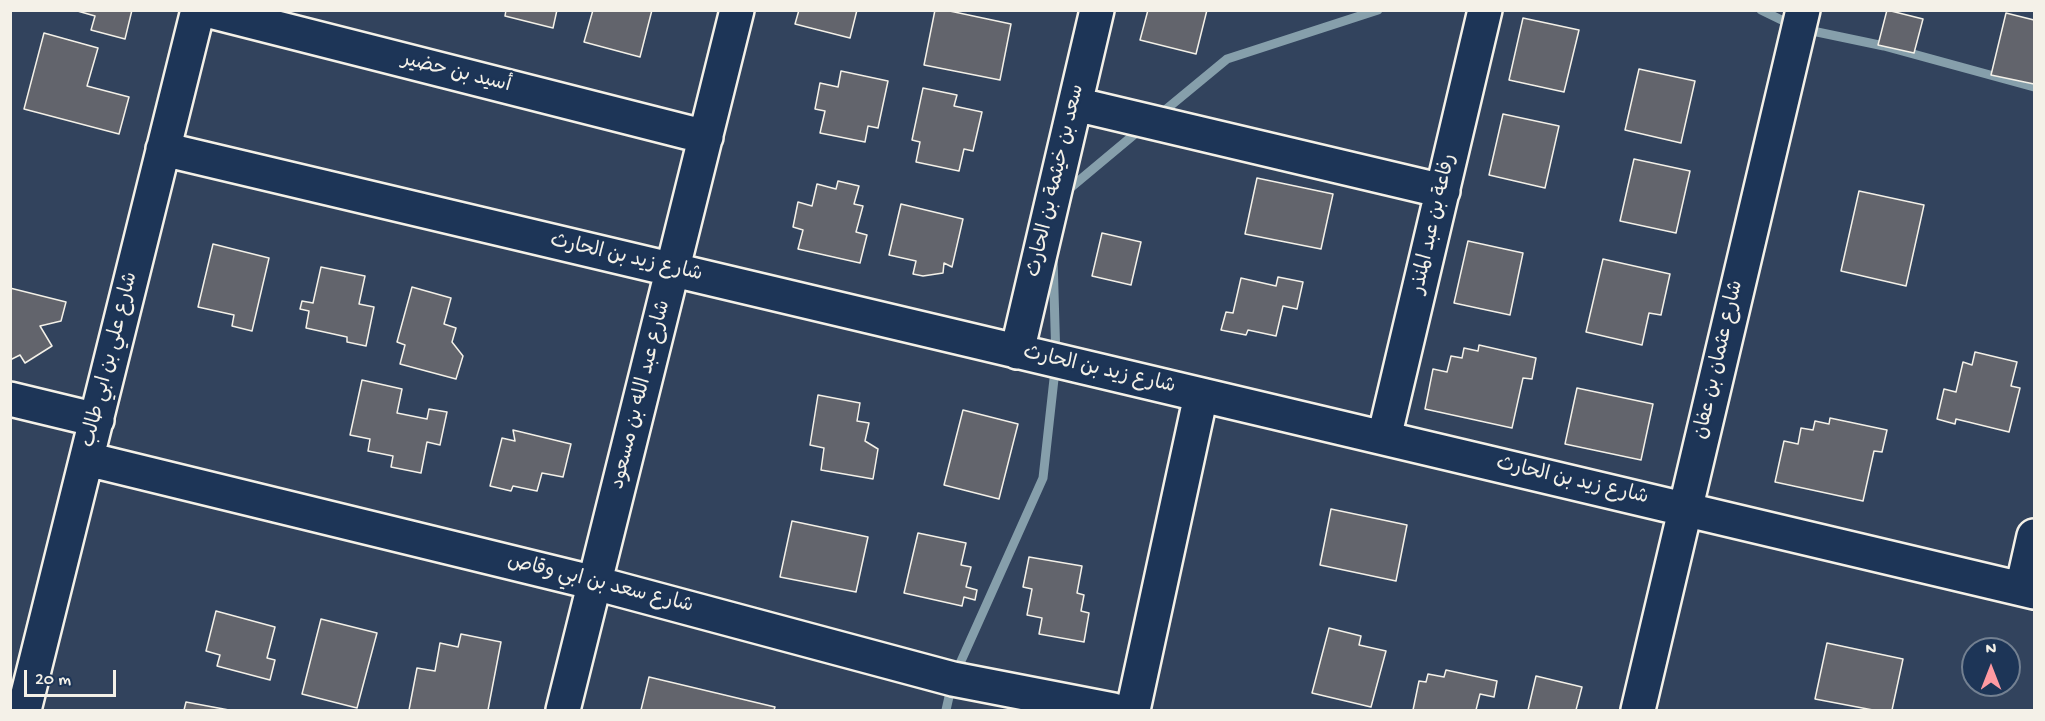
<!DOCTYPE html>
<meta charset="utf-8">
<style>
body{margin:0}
#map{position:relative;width:2045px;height:721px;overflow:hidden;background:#32435d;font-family:"Gochi Hand",sans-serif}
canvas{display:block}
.frame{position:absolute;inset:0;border:12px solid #f4f1e8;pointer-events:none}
.north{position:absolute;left:1961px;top:637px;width:60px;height:60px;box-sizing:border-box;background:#1d3557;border:2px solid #738091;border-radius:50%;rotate:0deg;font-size:16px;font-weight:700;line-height:24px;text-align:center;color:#f4f1e8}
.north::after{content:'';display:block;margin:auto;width:21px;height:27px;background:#ff9aa2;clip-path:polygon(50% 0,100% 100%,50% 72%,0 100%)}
.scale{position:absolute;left:24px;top:670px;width:92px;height:27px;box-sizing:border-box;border:3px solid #f4f1e8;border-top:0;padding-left:8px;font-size:18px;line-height:21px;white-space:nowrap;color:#f4f1e8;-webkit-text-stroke:4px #1d3557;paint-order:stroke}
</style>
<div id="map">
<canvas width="2045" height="721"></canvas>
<div class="frame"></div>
<div class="north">N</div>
<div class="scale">20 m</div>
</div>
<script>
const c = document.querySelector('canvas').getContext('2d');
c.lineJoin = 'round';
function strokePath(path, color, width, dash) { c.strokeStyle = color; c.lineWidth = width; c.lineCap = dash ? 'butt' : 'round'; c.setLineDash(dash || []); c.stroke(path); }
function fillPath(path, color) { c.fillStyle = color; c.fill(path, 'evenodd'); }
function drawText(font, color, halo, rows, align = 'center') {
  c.font = font + ' "Gochi Hand","Playpen Sans Arabic",sans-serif'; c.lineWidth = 4.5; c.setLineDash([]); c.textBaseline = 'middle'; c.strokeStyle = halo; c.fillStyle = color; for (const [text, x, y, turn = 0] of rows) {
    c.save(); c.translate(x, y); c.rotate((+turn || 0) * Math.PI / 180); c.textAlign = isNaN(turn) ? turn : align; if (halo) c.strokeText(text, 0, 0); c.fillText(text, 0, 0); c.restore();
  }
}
strokePath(new Path2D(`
 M1761,10L1798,28L1884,46L2034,87
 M1158,116L1227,59L1378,10
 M1063,194L1142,128
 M946,710L953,679L1043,478L1056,361L1053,257`), '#869fab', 9);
const building = new Path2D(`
 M74,10H132L125,39L91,30L95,16Z
 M506,10H557L553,28L505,16Z
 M593,10H652L640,57L584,42Z
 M799,10H857L850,38L795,24Z
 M935,10H945L1011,24L1000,80L924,65Z
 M1148,10H1207L1196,54L1140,40Z
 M1887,10L1923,19L1914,53L1878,45Z
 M2006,13L2034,20V84L1991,75Z
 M1523,18L1579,30L1564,92L1509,80Z
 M44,33L98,48L87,86L129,97L119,134L24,109Z
 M1639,69L1695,81L1681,143L1625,130Z
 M841,71L888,81L878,128L868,126L865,142L820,133L825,111L815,109L820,83L838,87Z
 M923,88L957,95L954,106L982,112L973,151L964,149L959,171L916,162L920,142L912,140Z
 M1503,114L1559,126L1545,188L1489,175Z
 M1634,159L1690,171L1676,233L1620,221Z
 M1257,178L1333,194L1321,249L1245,234Z
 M838,181L859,186L854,204L863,206L856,232L867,235L860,263L798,249L803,230L793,227L798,202L812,206L817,184L836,189Z
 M1859,191L1924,205L1906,286L1841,271Z
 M901,204L963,219L952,267L944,263L943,273L923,276L913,274L916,261L889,255Z
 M1102,233L1141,242L1131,285L1092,276Z
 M1468,241L1523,253L1510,315L1454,303Z
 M213,244L269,258L252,331L232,326L234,315L198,307Z
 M1603,259L1670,274L1661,315L1649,313L1642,345L1586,332Z
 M321,267L365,276L359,304L374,307L366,346L347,342V337L306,328L309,311L300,309L302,301L313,303Z
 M1278,277L1303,282L1297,309L1283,306L1276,336L1248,330L1246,335L1221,330L1226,312L1233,313L1241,278L1276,286Z
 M412,287L451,298L444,324L456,328L452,342L463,356L456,379L400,364L405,345L397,342Z
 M10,288L66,302L61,321L40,326L52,346L25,363L20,355L10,360Z
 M1479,345L1536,358L1532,379L1523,378L1512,428L1425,409L1433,369L1447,372L1451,356L1462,358L1464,348L1478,351Z
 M1975,352L2017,362L2011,386L2020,388L2009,432L1956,419L1955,424L1937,419L1944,389L1956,392L1963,362L1972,365Z
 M362,380L402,389L397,413L427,419L429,409L447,412L440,445L427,442L421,473L391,467L393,456L368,451L370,439L350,435Z
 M1577,388L1653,404L1641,460L1565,444Z
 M818,395L860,403L857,421L869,423L865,441L878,449L873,479L821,470L824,448L810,445Z
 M963,410L1018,424L999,499L944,485Z
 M1830,418L1887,430L1882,452L1874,451L1863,501L1775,482L1784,441L1798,444L1801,428L1813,430L1815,421L1829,424Z
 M513,430L571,444L563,477L542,473L537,491L513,486L511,491L490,486L502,438L515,441Z
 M1331,509L1407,525L1396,581L1320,565Z
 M792,521L868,537L856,592L780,577Z
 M918,533L966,543L961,565L971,567L966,587L977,590L975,600L964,597L962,606L904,593Z
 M1029,557L1082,566L1077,593L1084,595L1081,611L1089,613L1084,642L1039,634L1042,618L1027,615L1032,589L1023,587Z
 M216,611L275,627L267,658L275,660L270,680L217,666L220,655L206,651Z
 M321,619L377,633L357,708L302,694Z
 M1329,628L1361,636L1359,645L1386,651L1371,707L1312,693Z
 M461,634L501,642L488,710H409L417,668L435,671L440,643L458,647Z
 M1827,643L1903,659L1892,710H1873L1815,699Z
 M1446,670L1497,681L1494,697L1480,694L1476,710H1413L1419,681L1426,682L1428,674L1444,677Z
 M1536,676L1582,687L1576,710H1528Z
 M649,677L775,707L774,710H641Z
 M186,702L229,710H184Z`);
fillPath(building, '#62646c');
strokePath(building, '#f4f1e8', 1.5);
const minor = new Path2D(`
 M206,10L706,137
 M1075,104L1443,191
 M163,149L2034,592
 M1017,352L1097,10
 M10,399L97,420
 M1384,438L1485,10
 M87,459L595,583L953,679L1113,710
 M2022,589L2034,536
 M24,710L198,10
 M563,710L737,10
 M1133,710L1201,395
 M1638,710L1803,10`);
strokePath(minor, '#f4f1e8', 38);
strokePath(minor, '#1d3557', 33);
drawText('20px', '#f4f1e8', '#1d3557', [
 ["أسيد بن حضير",456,74,14],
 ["سعد بن خيثمة بن الحارث",1057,181,-77],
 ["رفاعة بن عبد المنذر",1435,224,-77],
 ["شارع زيد بن الحارث",626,259,13],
 ["شارع علي بن ابي طالب",111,360,-76],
 ["شارع عثمان بن عفان",1720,360,-77],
 ["شارع زيد بن الحارث",1099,371,13],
 ["شارع عبد الله بن مسعود",642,395,-76],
 ["شارع زيد بن الحارث",1572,482,13],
 ["شارع سعد بن ابي وقاص",600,585,14]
]);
</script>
